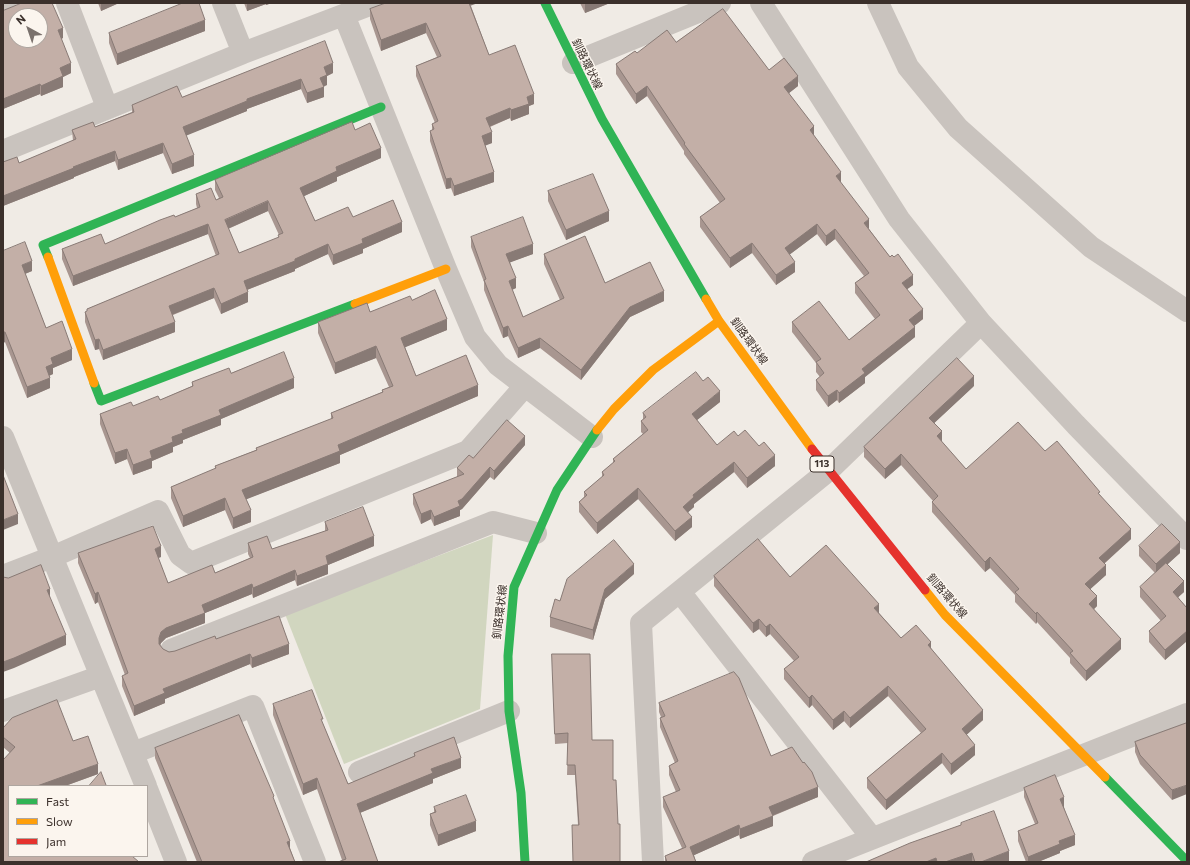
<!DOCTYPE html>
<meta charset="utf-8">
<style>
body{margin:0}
#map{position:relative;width:1190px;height:865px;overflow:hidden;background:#f0ebe5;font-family:Commissioner,sans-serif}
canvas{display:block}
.frame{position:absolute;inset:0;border:4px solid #3b302b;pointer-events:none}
.legend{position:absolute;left:8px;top:785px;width:140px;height:72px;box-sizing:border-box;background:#fbf5ee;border:1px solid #aea6a0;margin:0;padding:5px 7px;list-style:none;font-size:12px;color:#3b302b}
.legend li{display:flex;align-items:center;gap:8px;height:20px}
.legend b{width:20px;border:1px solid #aea6a0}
.north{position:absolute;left:8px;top:8px;width:40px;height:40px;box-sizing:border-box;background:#fbf5ee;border:1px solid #aea6a0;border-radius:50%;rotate:320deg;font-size:11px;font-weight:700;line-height:16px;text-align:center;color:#3b302b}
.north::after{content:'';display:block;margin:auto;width:14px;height:18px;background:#7a716c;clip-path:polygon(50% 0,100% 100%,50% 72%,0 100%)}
</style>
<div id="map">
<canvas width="1190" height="865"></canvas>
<div class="frame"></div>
<ul class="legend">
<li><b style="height:5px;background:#30b455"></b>Fast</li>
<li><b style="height:5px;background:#ff9f0a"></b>Slow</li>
<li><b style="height:5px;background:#e5322d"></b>Jam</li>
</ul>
<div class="north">N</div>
</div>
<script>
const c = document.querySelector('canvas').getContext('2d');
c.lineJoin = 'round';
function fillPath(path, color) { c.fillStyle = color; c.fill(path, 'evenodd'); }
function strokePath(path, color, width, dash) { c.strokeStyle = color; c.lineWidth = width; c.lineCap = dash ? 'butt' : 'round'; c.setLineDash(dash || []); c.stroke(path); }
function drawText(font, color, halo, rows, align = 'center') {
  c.font = font + ' Commissioner,"Noto Sans JP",sans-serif'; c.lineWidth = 3; c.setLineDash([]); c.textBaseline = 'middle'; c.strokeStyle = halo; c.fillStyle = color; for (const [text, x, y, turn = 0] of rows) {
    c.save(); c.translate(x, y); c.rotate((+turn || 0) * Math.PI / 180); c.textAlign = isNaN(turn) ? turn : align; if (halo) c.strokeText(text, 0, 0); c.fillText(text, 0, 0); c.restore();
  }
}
fillPath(new Path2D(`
 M493,535L480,709L344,764L285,614Z`), '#d1d6bf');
strokePath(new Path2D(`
 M67,3L107,107
 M223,3L243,53
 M761,3L899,219L981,323L1076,425L1187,539
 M878,3L908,67L958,128L1091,247L1187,311
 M3,4L6,3
 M344,15L446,269L475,337L498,365L592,437
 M573,63L720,3
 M3,151L243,53L375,3
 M3,437L146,786
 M3,576L52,557L158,511L180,555L191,563L468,451L525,386
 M680,592L872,838
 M171,650L493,522L536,533
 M3,711L101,676
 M133,753L253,706L315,862
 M359,772L509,711
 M147,789L176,862
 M653,862L641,623L828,471L981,323
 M813,862L1187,714`), '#c9c3be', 22);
strokePath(new Path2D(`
 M545,3L602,119L706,299
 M48,257L43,245L381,107
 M94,383L101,401L355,304
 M1105,777L1187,861
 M525,862L521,793L509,711L508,656L514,587L557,490L597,430`), '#30b455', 9);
strokePath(new Path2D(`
 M48,257L94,383
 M706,299L719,321L812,449
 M355,304L446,269
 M597,430L614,409L653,370L719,321
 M925,590L945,615L1105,777`), '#ff9f0a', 9);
strokePath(new Path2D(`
 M812,449L925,590`), '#e5322d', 9);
fillPath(new Path2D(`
 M98,3H119L101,11Z
 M244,3H272L266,5V4L247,11Z
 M580,3H610L585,13Z
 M471,6L489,55L534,104L529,106V114L511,121L510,118L490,127L492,143L485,145L494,182L454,196L451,188L446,189L430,141V131L432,130V124L435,123L416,76V66L437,57L426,33L381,51L370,19V9Z
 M3,11L63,38L61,39L71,73L63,77V87L41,96L40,94L3,109Z
 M205,31L117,65L109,43V33Z
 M676,42L769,70L798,86L789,93L814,136L841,182H840L869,229L890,257L913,285L907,289L923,319L914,326L915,337L865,377V383L839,403L837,400L828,407L816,390V380L820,377L816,372V363L792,332V322L849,340L875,319L855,293V283L864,276L835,239L826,246L817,234L789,255L795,272L776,285L752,253L730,268L700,227V217L720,203L684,154V151L647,96L636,104L616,74V64L637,53Z
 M333,73L327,76V85L324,86V97L307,103L301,89L247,109V111L186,135L194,166L172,174L163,153L118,170L115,161L74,177V178L3,206V162L19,163L73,141L72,130L95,127L132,112V105L182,97Z
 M355,130L381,158L337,177V181L304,196L315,221L353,217L402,232L363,249V253L333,265L328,254L295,269V271L247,290L248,302L221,314L214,298L173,315L175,332L103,360L99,349L95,350L85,322V312H87V309L216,256L208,234L73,286L62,259V249L105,244L175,217L197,208L196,204V194L216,200L219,198L215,190V180ZM268,211L279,235L278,238L239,253L228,229Z
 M548,191L609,221L566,240L548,201Z
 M471,237L533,254L510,262L516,288L512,290L523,317L560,300L544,264V254L605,283L664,301L630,317L581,380L540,348L518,358L508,336L503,338L484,290V282L471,247Z
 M3,251L32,271L25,274L46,328L72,360L53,368V374L49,376L50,388L27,398L5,342L3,343Z
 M412,300L447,330L405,347L416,376L478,396L340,455V463L246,499L251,522L233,529L225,510L183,527L171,498V487L215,469V466L256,450V448L331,419V413L382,392V390L389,387L376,358L335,374L318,333V322L370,312Z
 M231,373L294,388L221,419V425L183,440V443L173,447V452L152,461V468L133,475L127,459L115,464L100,424V414L160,400L192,386V382Z
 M974,386L934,423L942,442L966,469L1045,451L1100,495L1131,539L1104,564L1106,575L1090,589L1097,606L1094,609L1121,649L1086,681L1070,663V658L1037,622L1036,624L1015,602V595L990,568L985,572L932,512V502L933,501L901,465L885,479L864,457V447Z
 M720,402L697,420L717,445L738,436L775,466L747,488L734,472L694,504V507L688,512L692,527L675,541L638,499L597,534L579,512V502L584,497V492L602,477V472L613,463V459L643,434L641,432V421L643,420V413Z
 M525,445L494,480L490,477L462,509L460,510V516L434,526L431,519L421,524L413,504V494L457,477V468L473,458Z
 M325,522L374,546L328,565V574L297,586L295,580L253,598L252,594L205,613V623L166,638L161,643L160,645L163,649L169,652L175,651L216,639L289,654L252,668L250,664L165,699V703L134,716L122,686V676L125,675L98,602L95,604L78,563V553L161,557L158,558L168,583L215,573L250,558L248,554V543L272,549L325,531Z
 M1139,546L1180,553L1167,564L1184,592L1178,597L1187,608V641L1165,660L1149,642V631L1161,621L1140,597V587L1155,573L1139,556Z
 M634,574L605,599L593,640L550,627V617L560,601Z
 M714,576L790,577L879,613L901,638L931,648L983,720L966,735L975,755L951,775L942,763L886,810L867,788V778L921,733L888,696L850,728L844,721L833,730L812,705L809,708L784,679V669L794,661L770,634L766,637L759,629L753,633L714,586Z
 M552,654L592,740L613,780L618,824L578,825L575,775H567L568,743L555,744Z
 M659,703L771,756L818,797L773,816V826L740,839L739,835L694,855L696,862H665V856L682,848L663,807V797L676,792L669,775V766L675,763L660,727V718L661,717L659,712Z
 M273,704L323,724L348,784L414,756V753L461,768L433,779V783L360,813L378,862L342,860L317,789L303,795L273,715Z
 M1187,723L1172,800L1140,764L1135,752V742Z
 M3,728L73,741L98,774L65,786H9V856L3,862L10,753L3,747Z
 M155,748L274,801L290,848L295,862H197L155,758Z
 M1024,788L1064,807L1075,845L1060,851V853L1038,862H1026L1018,841V831L1035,824L1024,797Z
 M434,807L476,831L438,846L430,825V814L434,812Z
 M961,823L1009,862H866L961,825Z`), '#a89690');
fillPath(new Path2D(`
 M101,3H119L101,11Z
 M247,3H266V4L247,11Z
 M266,3H272L266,5Z
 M467,3H478L467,7Z
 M585,3H610L585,13Z
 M205,20V31L117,65V54Z
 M426,23V33L381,51V40Z
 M63,28V38L58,40V30Z
 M71,63V73L63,77V87L41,96V86L60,68Z
 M333,63V73L327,76V85L320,88V78L324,67Z
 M798,76V86L784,97V87Z
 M301,79V89L247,109V111L183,137V127L247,99Z
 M40,84V94L3,109V99Z
 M647,86V96L636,104V94Z
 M324,87V97L307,103V93Z
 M534,94V104L529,106V114L511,121V110L527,97Z
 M510,108V118L486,128V118Z
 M814,126V137L810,130Z
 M492,132V143L482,147V136Z
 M163,143V153L118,170V160Z
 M381,148V158L337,177V181L300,198V188L336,167Z
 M115,151V161L74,177V178L3,206V196L73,167Z
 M194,155V166L172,174V164Z
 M494,172V182L454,196V186Z
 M841,172V182L836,186V176Z
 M451,178V188L446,189V179Z
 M268,201V211L225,230V220Z
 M609,211V221L566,240V230Z
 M869,219V229L864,223Z
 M402,222V232L363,249V253L333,265V255L362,239Z
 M208,224V234L73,286V276Z
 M817,224V234L785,258V248Z
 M835,229V239L826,246V236Z
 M752,243V253L730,268V258Z
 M328,244V254L295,269V271L244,291V281Z
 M533,244V254L506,264V254Z
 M32,261V271L22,275V265Z
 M795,262V272L776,285V275Z
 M913,275V285L902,293V283Z
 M516,278V288L509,291V281Z
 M214,288V298L169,316V306Z
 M664,291V301L630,317L581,380V370L630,307Z
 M248,292V302L221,314V304Z
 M923,309V319L909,330V320Z
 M447,319V330L401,349V338Z
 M175,322V332L103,360V350Z
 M508,326V336L503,338V328Z
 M915,327V337L865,377V383L839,403V393L862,369Z
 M3,332H5V342L3,343Z
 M540,338V348L518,358V348Z
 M99,339V349L95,350V340Z
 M376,346V358L335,374V363Z
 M72,349V360L53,368V374L46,377V367L51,358Z
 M974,376V386L929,428V418Z
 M50,378V388L27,398V387Z
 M294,378V388L221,419V425L183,440V443L173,447V452L152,461V468L133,475V465L150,451L172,437L182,430L219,410Z
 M478,385V396L340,455V463L242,501V490L338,445Z
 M837,390V400L828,407V396Z
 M720,391V402L692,424V414Z
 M942,431V442L937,436Z
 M525,436V445L494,480V471Z
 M127,449V459L115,464V453Z
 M901,454V465L885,479V469Z
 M775,455V466L747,488V478Z
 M734,462V472L694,504V507L683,517V507L693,495Z
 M490,467V477L462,509L460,510V516L434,526V517L458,501Z
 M638,488V499L597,534V523Z
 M225,498V510L183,527V516Z
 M251,510V522L233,529V518Z
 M431,510V519L421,524V514Z
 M18,514V524L3,530V520Z
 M692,517V527L675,541V531Z
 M1131,529V539L1099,568V558Z
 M374,536V546L328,565V574L297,586V576L326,556Z
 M1180,542V553L1156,575V564Z
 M161,546V557L155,559V549Z
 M990,557V568L985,572V562Z
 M634,564V574L605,599L593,640V630L605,589Z
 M1106,565V575L1085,594V584Z
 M295,570V580L253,598V588Z
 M1184,581V592L1173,602V592Z
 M252,584V594L205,613V623L166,638L161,643L159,649V638L161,632L166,628L202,605Z
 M50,589V599L47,590Z
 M98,592V602L95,604V594Z
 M1097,596V606L1089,614V604Z
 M879,604V614L874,608Z
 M1037,612V622L1036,624V614Z
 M759,619V629L753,633V623Z
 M770,624V634L766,637V627Z
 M1187,631V641L1165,660V650Z
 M66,635V645L14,668L3,672V662Z
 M1121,639V649L1086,681V671Z
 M931,642V652L928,645Z
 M289,644V654L252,668V658Z
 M250,654V664L165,699V703L134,716V706L163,689Z
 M888,686V696L850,728V718Z
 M812,695V705L809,708V698Z
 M983,710V720L962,739V729Z
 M844,711V721L833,730V720Z
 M975,745V755L951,775V764Z
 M942,753V763L886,810V800Z
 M461,758V768L433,779V783L357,814V804L431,769Z
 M98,764V774L65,786H37Z
 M317,778V789L303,795V784Z
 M1187,785V794L1172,800V790Z
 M818,787V797L769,817V807Z
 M1064,797V807L1060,808V799Z
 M773,816V826L740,839V829Z
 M476,821V831L438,846V835Z
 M739,825V835L690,857V847Z
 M1075,835V845L1060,851V853L1038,862H1028V857L1059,841Z
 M290,841V851L287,842Z
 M1009,851V862H981Z
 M972,853V862H945Z
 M936,858V862H926Z`), '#887a75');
const building = new Path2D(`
 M22,3H52L63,28L58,30L71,63L60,68L63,76L41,86L40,84L3,99V11ZM16,16H40V40H16Z
 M183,3H199L205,20L117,54L109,33Z
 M386,3H469L489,55L515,45L534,94L527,97L529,104L511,110L510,108L486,118L492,132L482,136L494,172L454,186L451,178L446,179L430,131L434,129L432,124L438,121L416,66L441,56L426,23L381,40L370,9Z
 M723,9L769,70L784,58L798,76L784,87L814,126L810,130L841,172L836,176L869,219L864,223L890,257L892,255L894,257L898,254L913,275L902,283L923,309L909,320L915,327L862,369L865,373L839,393L837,390L828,396L816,380L824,373L816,362L821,359L792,322L819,301L849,340L880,315L855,283L869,273L835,229L826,236L817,224L785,248L795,262L776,275L752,243L730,258L700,217L725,199L684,144L685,143L647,86L636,94L616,64L635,51L637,53L667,30L676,42Z
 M325,41L333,63L324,67L327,75L320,78L324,87L307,93L301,79L247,99V101L183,127L194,155L172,164L163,143L118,160L115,151L73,167L74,168L3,196V162L17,157L19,163L76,139L72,130L93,122L95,127L134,112L132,105L177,86L182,97Z
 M352,122L355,130L370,123L381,148L336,167L337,171L300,188L315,221L348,207L353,217L393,200L402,222L362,239L363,243L333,255L328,244L295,259V261L244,281L248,292L221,304L214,288L169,306L175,322L103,350L99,339L95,340L85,312L87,311V309L219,254L208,224L73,276L62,249L101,234L105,244L160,220L174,215L175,217L200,207L196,194L211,188L216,200L223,197L215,180ZM268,201L283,233L278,235L279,237L239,253L225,220Z
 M593,174L609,211L566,230L548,191Z
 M523,217L533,244L506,254L516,278L509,281L523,317L564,298L544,254L585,236L605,283L650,262L664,291L630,307L581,370L540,338L518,348L508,326L503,328L484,280L486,279L471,237Z
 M25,242L32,261L22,265L46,328L62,321L72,349L51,358L53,364L46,367L50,378L27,387L5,332H3V251Z
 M435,290L447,319L401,338L416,376L466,355L478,385L338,445L340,451L242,490L251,510L233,518L225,498L183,516L171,487L216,468L215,466L257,450L256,448L333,418L331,413L383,392L382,390L393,386L376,346L335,363L318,322L367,303L370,312L410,296L412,300Z
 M284,352L294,378L219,410L221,415L182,430L183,433L172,437L173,442L150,451L152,458L133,465L127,449L115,453L100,414L131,402L133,406L158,396L160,400L193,386L192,382L229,368L231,373Z
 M957,358L974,376L929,418L942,431L937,436L966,469L1018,422L1045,451L1057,441L1100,492L1098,493L1131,529L1099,558L1106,565L1085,584L1097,596L1089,604L1121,639L1086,671L1070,653L1073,651L1037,612L1036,614L1015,592L1019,589L990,557L985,562L932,502L938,496L901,454L885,469L864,447Z
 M696,372L703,381L708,377L720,391L692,414L717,445L734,431L738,436L745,430L759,446L764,442L775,455L747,478L734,462L693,495L694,497L683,507L692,517L675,531L638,488L597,523L579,502L587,495L584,492L604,475L602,472L615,461L613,459L648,430L641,421L646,417L643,413Z
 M507,420L525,436L494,471L490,467L462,499L458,501L460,506L434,517L431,510L421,514L413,494L464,474L457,468L469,455L473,458Z
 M3,475L18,514L3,520Z
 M363,507L374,536L326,556L328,564L297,576L295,570L253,588L252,584L202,605L205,613L166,628L161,632L159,638V644L163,649L169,652L175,651L215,636L216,639L279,616L289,644L252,658L250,654L163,689L165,693L134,706L122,676L128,673L98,592L95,594L78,553L153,526L161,546L155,549L168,583L212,565L215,573L253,557L248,543L267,536L272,549L328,530L325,522Z
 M1162,524L1180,542L1156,564L1139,546Z
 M758,539L790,577L826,545L879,604L874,608L901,638L916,625L931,642L928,645L983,710L962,729L975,745L951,764L942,753L886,800L867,778L926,729L888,686L850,718L844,711L833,720L812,695L809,698L784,669L799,657L770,624L766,627L759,619L753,623L714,576Z
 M614,540L634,564L605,589L593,630L550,617L555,599L560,601L567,579Z
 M1166,563L1184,581L1173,592L1187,608V631L1165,650L1149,631L1166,616L1140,587Z
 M41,565L50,589L47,590L66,635L14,658L3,662V577L8,578Z
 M552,654H590L592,740H613V780H616L618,824H620V862H573L572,825H579L575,765H567L568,733L555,734Z
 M734,672L739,678L771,756L792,747L803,763L804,762L812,772L818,787L769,807L773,816L740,829L739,825L690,847L696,862H667L665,856L686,847L663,797L680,790L669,766L678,761L660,718L665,716L659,703Z
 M312,690L323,719H321L348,784L415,756L414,753L454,737L461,758L431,769L433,773L357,804L378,862H338L346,859L317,778L303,784L273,704Z
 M57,700L73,741L88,736L98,764L37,786H9V856H132L139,862H3V760L15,747L3,737V728L12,718Z
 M239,715L274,796L273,797L290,841L287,842L295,862H202L155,748Z
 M1187,723V785L1172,790L1140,755L1135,742Z
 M101,772L106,785L107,786H89Z
 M1055,775L1064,797L1060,799L1075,835L1059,841L1060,844L1028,857L1018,831L1038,823L1024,788Z
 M466,795L476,821L438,835L430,814L436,812L434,807Z
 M994,811L1009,851L981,862H975L972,853L945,862H937L936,858L926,862H866L910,843L961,825V823Z`);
fillPath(building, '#c3afa7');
strokePath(building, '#887a75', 1);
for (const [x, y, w] of [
 [822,464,24]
]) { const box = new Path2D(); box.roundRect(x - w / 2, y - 8, w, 16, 3); c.fillStyle = '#fbf5ee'; c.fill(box); strokePath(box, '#3b302b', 1); }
drawText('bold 10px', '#3b302b', null, [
 ["113",822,464]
]);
drawText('11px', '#3b302b', '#fbf5ee', [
 ["釧路環状線",587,64,64],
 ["釧路環状線",749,341,54],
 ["釧路環状線",947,596,49],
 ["釧路環状線",500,612,-83]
]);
</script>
